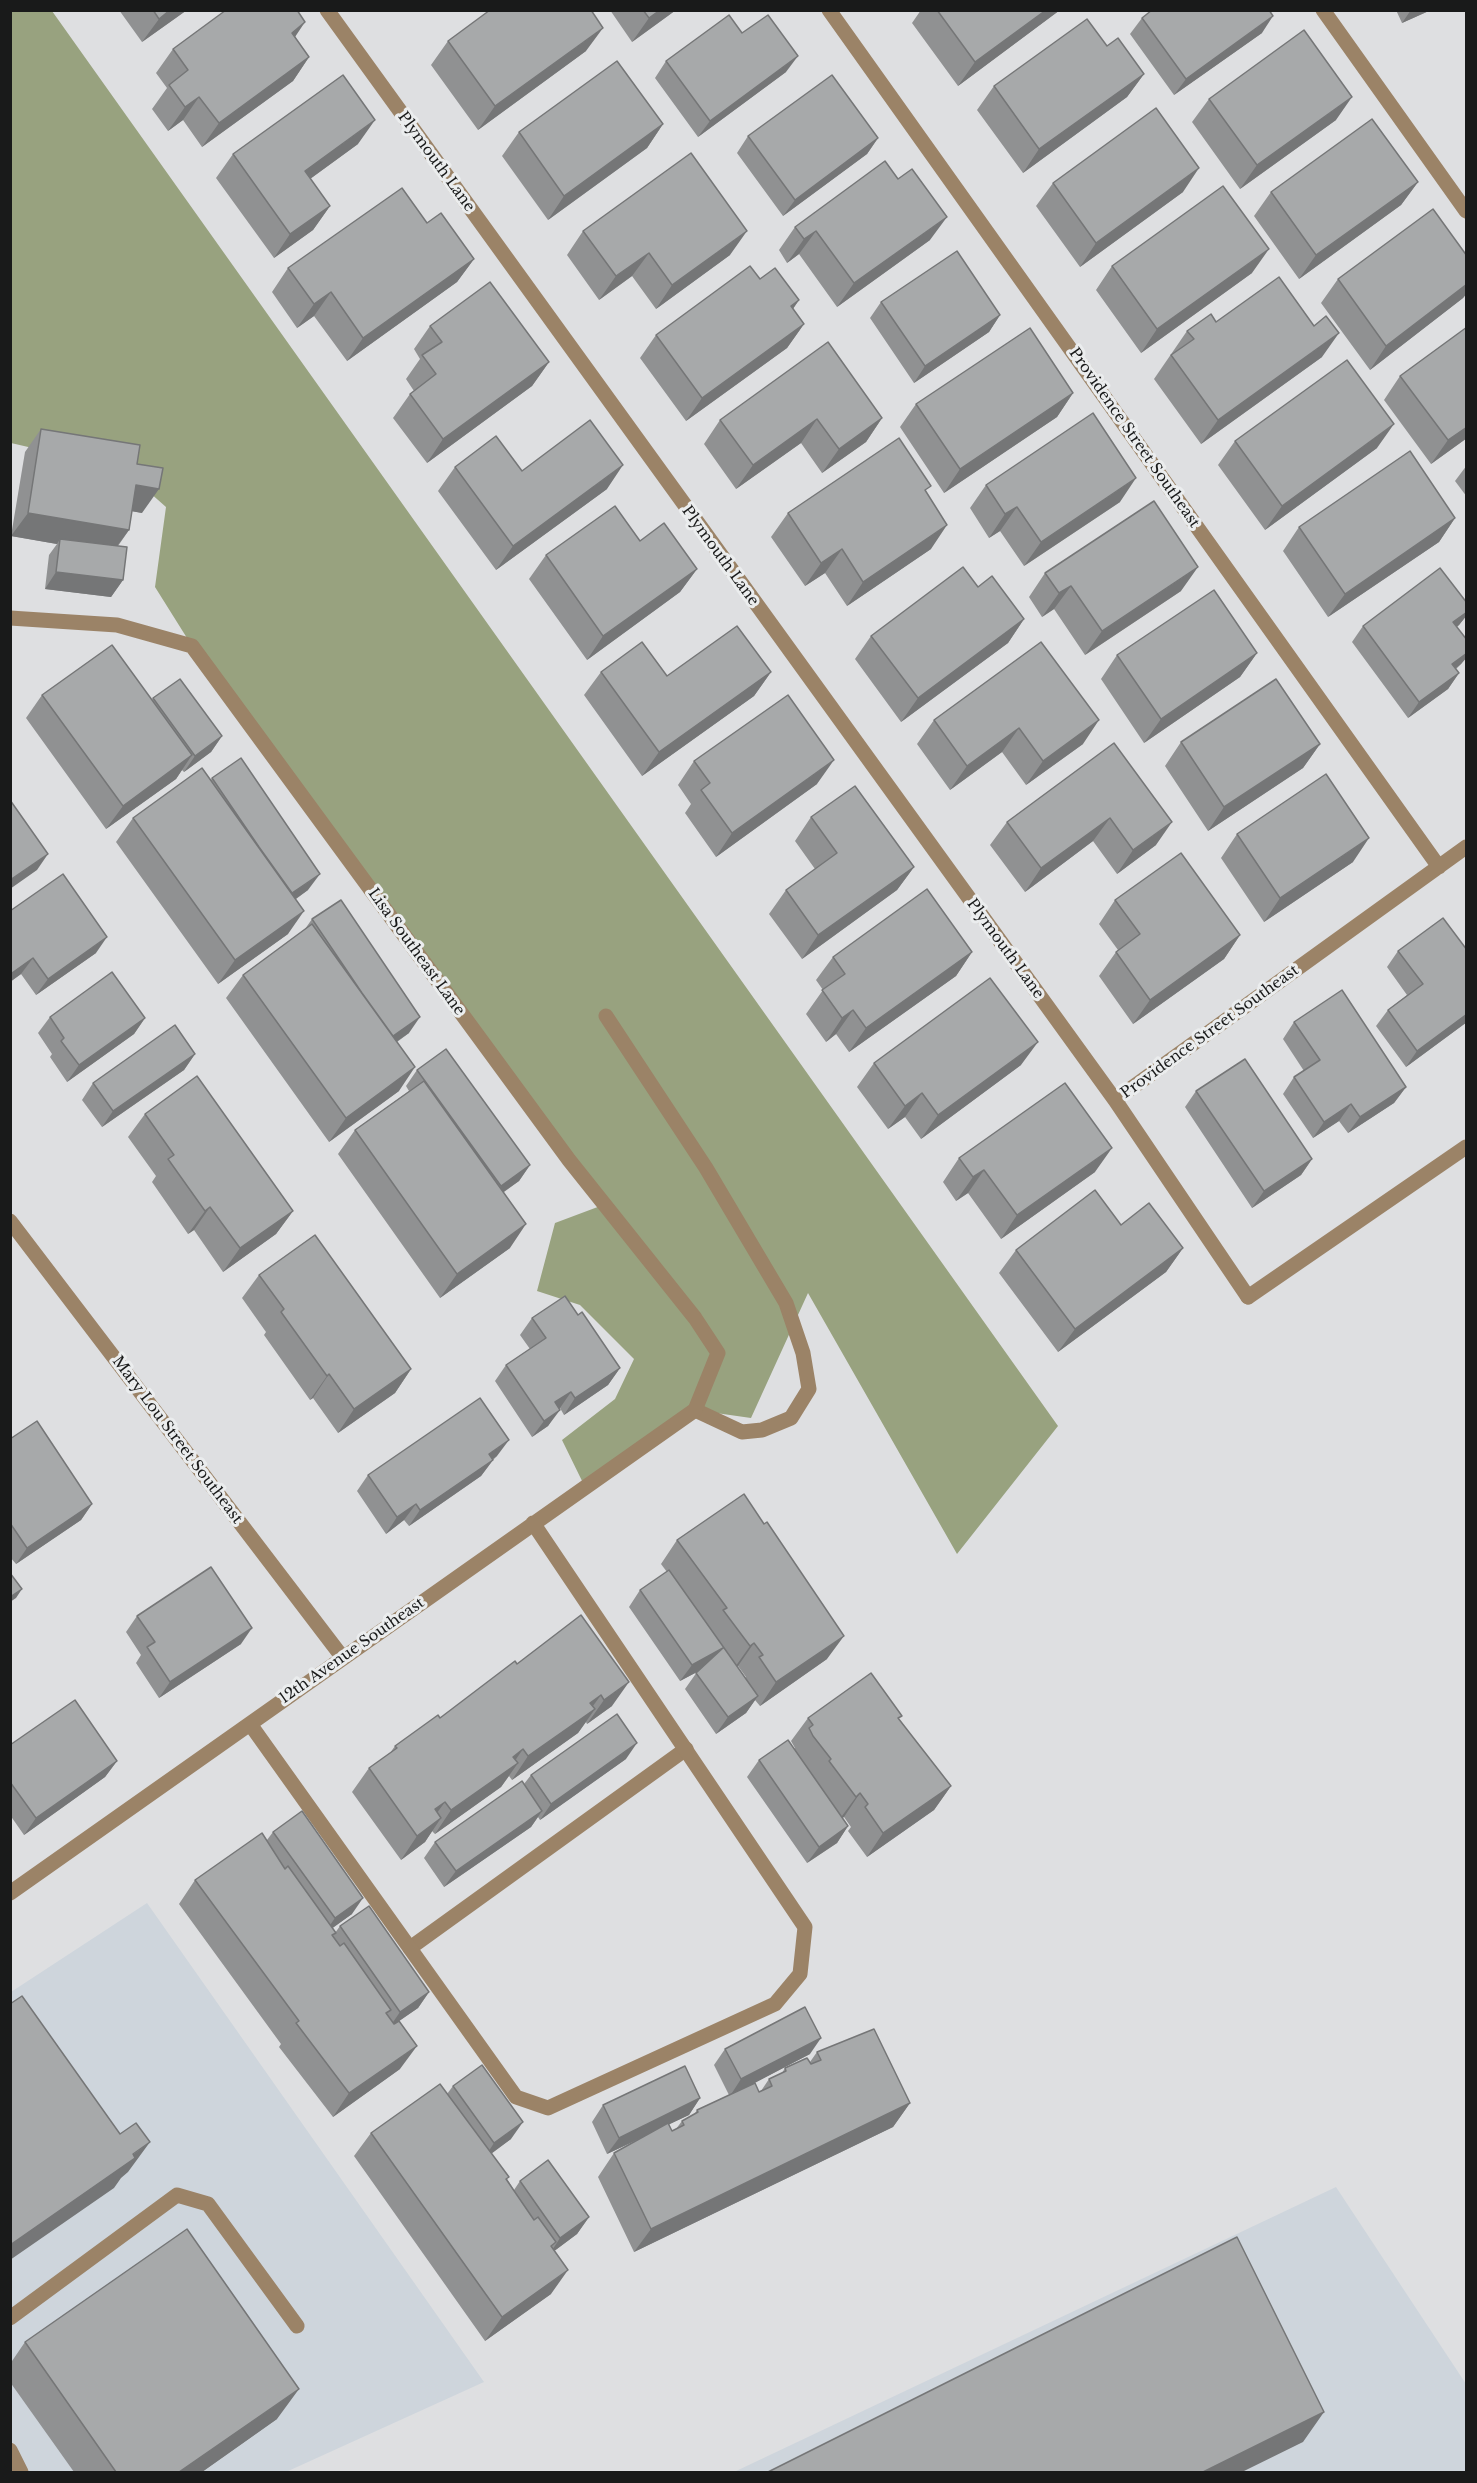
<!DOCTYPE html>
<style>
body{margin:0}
#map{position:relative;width:1477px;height:2483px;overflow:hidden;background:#dedfe1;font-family:"Libre Baskerville",serif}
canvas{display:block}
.frame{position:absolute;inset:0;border:12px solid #191a1a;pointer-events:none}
</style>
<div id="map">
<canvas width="1477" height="2483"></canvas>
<div class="frame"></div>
</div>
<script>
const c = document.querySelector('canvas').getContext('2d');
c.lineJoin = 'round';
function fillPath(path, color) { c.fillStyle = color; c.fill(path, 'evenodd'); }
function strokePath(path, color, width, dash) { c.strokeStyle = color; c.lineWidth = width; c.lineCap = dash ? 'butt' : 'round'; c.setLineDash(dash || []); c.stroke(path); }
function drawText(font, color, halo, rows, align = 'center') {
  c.font = font + ' "Libre Baskerville",serif'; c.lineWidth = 6; c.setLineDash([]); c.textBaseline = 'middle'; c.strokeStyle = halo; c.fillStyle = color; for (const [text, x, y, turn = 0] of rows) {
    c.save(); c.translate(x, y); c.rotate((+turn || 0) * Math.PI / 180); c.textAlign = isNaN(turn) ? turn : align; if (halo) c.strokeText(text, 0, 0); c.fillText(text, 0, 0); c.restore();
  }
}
fillPath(new Path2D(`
 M147,1903L484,2382L286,2472H11V1992Z
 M1336,2187L1466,2384V2472H734Z`), '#ced5dc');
fillPath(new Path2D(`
 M11,11H52L1058,1426L957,1554L808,1293L751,1418L695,1410L585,1487L562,1440L615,1399L634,1359L580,1305L537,1291L555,1223L603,1205L192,646L155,587L166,507L123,469L11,443Z`), '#98a27f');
strokePath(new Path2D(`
 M606,1016L706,1168L786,1303L803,1353L809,1389L791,1418L762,1430L742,1432L695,1410
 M1248,1297L1466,1147
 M410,1948L686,1749
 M10,2318L177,2195L208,2204L297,2326
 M10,2450L21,2472`), '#9b8367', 15);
strokePath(new Path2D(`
 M327,10L1115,1100L1248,1297
 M829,10L1439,867
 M1323,10L1466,211
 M10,618L117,625L192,646L569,1160L695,1318L718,1353L695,1410L10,1893
 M1115,1100L1466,847
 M10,1221L343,1658
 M250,1724L516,2097L548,2108L775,2004L800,1974L805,1927L533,1523`), '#9b8367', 15);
fillPath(new Path2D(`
 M119,10H187L142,42Z
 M610,10H676L632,42Z
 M921,10H1060L958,86L912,23Z
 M1396,10H1431L1402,23Z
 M1142,18L1262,33L1174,95L1130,34Z
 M295,37L309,57L293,81L202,147L183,120L168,131L152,109L167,88L156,73L173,49Z
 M448,41L586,51L478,130L431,65Z
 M1107,46L1144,74L1127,97L1023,173L977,110L994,86Z
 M666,61L786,72L698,137L655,78Z
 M1209,99L1336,120L1240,189L1192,122Z
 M663,124L647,148L548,220L502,156L519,132Z
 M748,136L878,138L867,154L783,216L737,153Z
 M358,144L310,179L330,206L313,230L274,258L216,178L233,154Z
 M1418,182L1401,205L1299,279L1254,216L1271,192Z
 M1053,183L1183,192L1080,267L1036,206Z
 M427,223L474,259L457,282L347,361L314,316L297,328L272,292L288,268Z
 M795,227L930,240L837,307L799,254L787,263L779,250Z
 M583,231L730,255L656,309L632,276L599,300L567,255Z
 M1467,256V293L1463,298L1370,370L1321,303L1338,279Z
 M1112,266L1252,273L1141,353L1096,290Z
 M760,279L799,300L793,309L804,324L787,348L686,421L640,358L656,335Z
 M881,302L1000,315L989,332L914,383L870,318Z
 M1216,322L1322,357L1201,444L1154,379L1187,331Z
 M430,326L549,362L532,386L427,463L393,418L410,394L414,391L406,379L420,359L414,349Z
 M1467,327V438L1431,464L1384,400L1400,376Z
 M1073,393L1057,417L944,493L900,427L916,404Z
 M882,418L866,442L822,473L801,443L736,489L704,444L720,420Z
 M41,429L137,464L142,513L132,511L129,530L118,546L123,580L111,597L45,589L49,555L57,544L11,536L25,452Z
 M1235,441L1377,448L1265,530L1218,465Z
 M1467,465V497L1455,481Z
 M455,467L522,471L607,489L496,570L438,491Z
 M986,485L1120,502L1024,566L1000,531L989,538L970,508Z
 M926,493L931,549L847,606L825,573L805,586L771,537L788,513Z
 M1455,518L1439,542L1328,617L1283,551L1299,527Z
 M640,541L697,569L680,592L587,660L529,579L546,555Z
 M1045,573L1181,591L1085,655L1054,609L1042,617L1029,597Z
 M978,587L1024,619L1008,643L901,722L855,659L871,636Z
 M1467,603V615L1459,625L1457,627L1467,640V657L1461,664L1456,669L1459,673L1448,689L1408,718L1352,642L1363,626Z
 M1041,642L1083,744L1026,785L1002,752L950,790L917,744L934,720Z
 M1257,653L1240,677L1144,743L1101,679L1117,655Z
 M601,672L667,676L771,672L754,696L642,776L584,695Z
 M42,695L152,700L153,698L222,736L211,752L184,772L182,770L176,779L106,829L26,718Z
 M1181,742L1320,744L1303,768L1208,831L1165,766Z
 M1114,743L1156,845L1117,874L1093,841L1025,892L990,845L1007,822Z
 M694,761L817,784L716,857L685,813L691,804L678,785Z
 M212,778L308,890L296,899L288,934L218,984L116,842L133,818L211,780Z
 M811,817L914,867L897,890L802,959L769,914L786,890L815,869L795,841Z
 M1237,834L1353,862L1264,922L1221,858Z
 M1115,900L1240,935L1224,959L1133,1024L1099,976L1116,952L1118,950L1099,924Z
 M10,911L96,953L36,995L21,974L10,982Z
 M312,919L409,1033L397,1042L399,1091L329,1142L226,998L243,975L305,929Z
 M1467,950V1022L1406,1067L1376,1026L1388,1010L1407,995L1387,967L1398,951Z
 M972,952L956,976L849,1052L836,1034L826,1042L806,1014L823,990L816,980L833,957Z
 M50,1017L145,1018L134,1034L67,1082L50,1057L52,1054L38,1033Z
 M1294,1022L1406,1087L1394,1103L1348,1133L1339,1121L1313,1138L1283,1094L1294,1077L1304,1071L1283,1039Z
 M195,1054L184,1070L102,1127L82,1100L93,1083Z
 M874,1063L1021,1065L921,1139L905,1117L888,1129L857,1087Z
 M417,1070L530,1165L519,1181L504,1192L510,1248L440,1298L338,1154L355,1130L409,1091L406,1086Z
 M1196,1091L1312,1159L1301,1175L1252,1208L1185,1107Z
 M145,1114L293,1211L276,1234L223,1272L194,1230L188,1234L152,1182L156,1176L128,1137Z
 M959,1158L1095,1172L1001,1239L968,1193L956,1201L943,1182Z
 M1121,1225L1183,1248L1166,1272L1058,1352L999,1273L1016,1250Z
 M259,1275L411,1369L395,1393L338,1433L313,1398L310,1400L264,1335L266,1332L242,1298Z
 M532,1318L620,1368L608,1385L564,1415L560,1408L559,1409L548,1426L532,1437L495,1381L506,1365L530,1349L520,1335Z
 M10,1439L92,1504L81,1520L16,1564L10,1557Z
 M497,1456L493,1460L481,1476L409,1526L404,1520L386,1534L357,1491L368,1475Z
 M677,1540L827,1659L760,1706L755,1700L746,1713L716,1734L685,1689L697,1672L680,1681L629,1607L640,1590L667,1572L661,1564ZM738,1666L746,1677L745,1678L737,1667Z
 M581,1615L612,1706L587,1724L586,1722L578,1733L512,1780L509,1776L501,1787L435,1834L432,1831L425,1842L401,1860L352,1792L369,1768L390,1753L395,1746L440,1718L517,1664Z
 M137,1616L241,1644L159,1698L136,1663L141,1655L126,1632Z
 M808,1718L899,1719L951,1786L934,1810L867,1857L848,1831L851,1827L844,1817L842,1818L848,1826L837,1843L807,1863L747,1777L759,1760L794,1749L795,1748L791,1741Z
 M10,1745L117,1761L105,1777L24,1835L10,1815Z
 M626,1759L540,1820L538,1817L531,1827L444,1887L424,1858L435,1842L524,1784L531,1775Z
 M273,1832L352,1914L332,1928L335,1933L340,1926L429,1992L418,2008L399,2021L400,2069L333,2117L279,2047L281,2044L179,1904L195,1880L267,1840Z
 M725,2049L810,2054L744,2088L759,2092L761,2091L769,2079L782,2073L785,2068L810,2062L817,2052L910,2103L893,2127L634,2252L598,2177L614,2153L646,2136L607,2154L592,2122L603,2105L700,2098L689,2115L669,2124L672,2131L676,2129L682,2121L694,2115L697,2110L729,2095L714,2065Z
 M453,2086L511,2139L491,2153L514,2190L520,2181L589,2217L577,2234L554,2251L551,2294L485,2341L354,2156L371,2133L447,2094Z
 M25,2342L277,2419L202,2472H74L10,2382V2364Z`), '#909192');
fillPath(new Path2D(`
 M170,10H187L142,42L159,19Z
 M660,10H676L632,42L649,18Z
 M1046,10H1060L958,86L975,62Z
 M1411,10H1431L1402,23Z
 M1273,16L1262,33L1174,95L1186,79Z
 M305,22L289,46L292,33Z
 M603,28L586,51L478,130L495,106Z
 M798,56L786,72L698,137L710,121Z
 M309,57L293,81L202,147L219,123Z
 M1144,74L1127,97L1023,173L1039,149Z
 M199,97L183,120L168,131L185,107Z
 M1352,97L1336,120L1240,189L1257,165Z
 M375,120L358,144L288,195L305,171Z
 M663,124L647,148L548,220L564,196Z
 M878,138L867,154L783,216L795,200Z
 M1199,168L1183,192L1080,267L1096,243Z
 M1418,182L1401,205L1299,279L1316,255Z
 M330,206L313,230L274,258L290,234Z
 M947,217L930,240L837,307L854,283Z
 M747,231L730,255L656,309L672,285Z
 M816,231L799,254L787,263L804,239Z
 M1269,249L1252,273L1141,353L1157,329Z
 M649,253L632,276L599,300L616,276Z
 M474,259L457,282L347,361L363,338Z
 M1467,284V293L1463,298L1370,370L1386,346Z
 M331,292L314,316L297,328L314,304Z
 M799,300L782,324L791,306Z
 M1000,315L989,332L914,383L925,366Z
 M804,324L787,348L686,421L702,398Z
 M1339,333L1322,357L1201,444L1218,420Z
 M549,362L532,386L427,463L443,439Z
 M1073,393L1057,417L944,493L960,469Z
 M882,418L866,442L822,473L839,449Z
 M817,419L801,443L736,489L753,465Z
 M1394,424L1377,448L1265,530L1282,506Z
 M1467,427V438L1431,464L1448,440Z
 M623,465L607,489L496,570L513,546Z
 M1136,478L1120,502L1024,566L1041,542Z
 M136,485L159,489L142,513L119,509Z
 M1017,507L1000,531L989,538L1005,514Z
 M28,513L129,530L112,553L60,539L57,544L11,536Z
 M1455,518L1439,542L1328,617L1345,594Z
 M947,525L931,549L847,606L863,582Z
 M842,549L825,573L805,586L821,563Z
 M1198,567L1181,591L1085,655L1102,631Z
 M697,569L680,592L587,660L603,636Z
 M56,572L123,580L111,597L45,589Z
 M1071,586L1054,609L1042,617L1059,593Z
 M1467,612V615L1459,625L1441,638L1453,622Z
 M1024,619L1008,643L901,722L918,698Z
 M1257,653L1240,677L1144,743L1161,719Z
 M1467,653V657L1461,664L1441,680L1452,664Z
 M771,672L754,696L642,776L659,752Z
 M1459,673L1448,689L1408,718L1419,702Z
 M1099,720L1083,744L1026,785L1043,761Z
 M1019,728L1002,752L950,790L967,766Z
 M222,736L211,752L184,772L195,756Z
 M1320,744L1303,768L1208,831L1224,807Z
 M192,755L176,779L106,829L123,806Z
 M834,760L817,784L716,857L732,833Z
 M1110,818L1093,841L1025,892L1041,868Z
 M1172,822L1156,845L1117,874L1133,850Z
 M1369,838L1353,862L1264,922L1280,898Z
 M48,854L37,870L10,889V880Z
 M914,867L897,890L802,959L818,935Z
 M320,874L308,890L280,910L291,894Z
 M304,911L288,934L218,984L235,960Z
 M1240,935L1224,959L1133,1024L1150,1000Z
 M107,937L96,953L36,995L48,979Z
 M972,952L956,976L849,1052L866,1028Z
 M33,958L21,974L10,982V976L12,973Z
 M853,1010L836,1034L826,1042L842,1018Z
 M1467,1014V1022L1406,1067L1417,1051Z
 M420,1017L409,1033L380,1053L391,1037Z
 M145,1018L134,1034L67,1082L79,1065Z
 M1038,1042L1021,1065L921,1139L938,1115Z
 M195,1054L184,1070L102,1127L113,1111Z
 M415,1067L399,1091L329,1142L346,1118Z
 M1406,1087L1394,1103L1348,1133L1360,1117Z
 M922,1093L905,1117L888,1129L905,1106Z
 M1351,1104L1339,1121L1313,1138L1324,1122Z
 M1112,1148L1095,1172L1001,1239L1017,1215Z
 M1312,1159L1301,1175L1252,1208L1264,1191Z
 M530,1165L519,1181L489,1202L501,1186Z
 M984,1170L968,1193L956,1201L973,1177Z
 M210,1207L194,1230L188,1234L205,1211Z
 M293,1211L276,1234L223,1272L240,1248Z
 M526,1224L510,1248L440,1298L457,1274Z
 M1183,1248L1166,1272L1058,1352L1075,1329Z
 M620,1368L608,1385L564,1415L575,1398Z
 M411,1369L395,1393L338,1433L354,1409Z
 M329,1374L313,1398L310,1400L327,1376Z
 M571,1392L560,1408L544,1419L555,1402Z
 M560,1410L548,1426L532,1437L544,1421Z
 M509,1440L497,1456L477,1470L489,1454Z
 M493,1460L481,1476L409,1526L420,1510Z
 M92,1504L81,1520L16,1564L27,1548Z
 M416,1504L404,1520L386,1534L397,1517Z
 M22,1589L16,1598L10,1602V1597Z
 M252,1628L241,1644L159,1698L170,1682Z
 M844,1636L827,1659L760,1706L776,1682Z
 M754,1643L738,1666L733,1670L750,1646Z
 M723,1648L712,1664L680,1681L692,1665Z
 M629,1682L612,1706L587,1724L604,1700Z
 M601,1695L587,1714L595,1709L578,1733L512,1780L528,1756L590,1703Z
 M758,1696L746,1713L716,1734L728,1717Z
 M637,1743L626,1759L540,1820L551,1804Z
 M523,1749L510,1768L518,1763L501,1787L435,1834L451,1810L513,1757Z
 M117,1761L105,1777L24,1835L36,1818Z
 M951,1786L934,1810L867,1857L883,1833Z
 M860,1793L844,1817L839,1820L856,1797Z
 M445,1802L428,1825L435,1809Z
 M542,1811L531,1827L444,1887L456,1871Z
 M441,1818L425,1842L401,1860L417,1836Z
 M848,1826L837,1843L807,1863L819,1847Z
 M363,1898L352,1914L323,1935L335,1918Z
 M429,1992L418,2008L389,2028L400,2012Z
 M821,2038L810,2054L730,2096L741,2079Z
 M417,2046L400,2069L333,2117L349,2093Z
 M700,2098L689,2115L607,2154L619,2138Z
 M910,2103L893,2127L634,2252L651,2229Z
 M523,2122L511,2139L483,2160L494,2143Z
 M150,2142L128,2172L121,2178L114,2188L10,2260V2245Z
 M589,2217L577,2234L549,2255L560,2238Z
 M568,2270L551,2294L485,2341L502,2317Z
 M299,2389L277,2419L202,2472H179Z
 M1324,2412L1303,2442L1242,2472H1203Z`), '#757677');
const building = new Path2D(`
 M153,10H170L159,19Z
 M226,10H297L305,22L292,33L309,57L219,123L199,97L185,107L169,85L188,70L173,49Z
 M490,10H591L603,28L495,106L448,41Z
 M643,10H660L649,18Z
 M937,10H1046L975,62Z
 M1152,10H1269L1273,16L1186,79L1142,18Z
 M729,15L742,33L768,15L798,56L710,121L666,61Z
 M1087,19L1107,46L1118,38L1144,74L1039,149L994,86Z
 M1304,30L1352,97L1257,165L1209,99Z
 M617,61L663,124L564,196L519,132Z
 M343,75L375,120L305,171L330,206L290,234L233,154Z
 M832,75L878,138L795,200L748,136Z
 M1156,108L1199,168L1096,243L1053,183Z
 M1372,119L1418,182L1316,255L1271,192Z
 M691,153L747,231L672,285L649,253L616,276L583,231Z
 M885,161L898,179L912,169L947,217L854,283L816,231L804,239L795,227Z
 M1223,186L1269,249L1157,329L1112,266Z
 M402,188L427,223L441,213L474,259L363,338L331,292L314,304L288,268Z
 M1433,209L1467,256V284L1386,346L1338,279Z
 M957,251L1000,315L925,366L881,302Z
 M750,266L760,279L775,268L799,300L791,306L804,324L702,398L656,335Z
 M1279,277L1314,326L1326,316L1339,333L1218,420L1171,355L1194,339L1187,331L1211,314L1216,322Z
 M490,282L549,362L443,439L410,394L436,374L422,355L442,342L430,326Z
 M1467,327V427L1448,440L1400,376Z
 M1030,328L1073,393L960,469L916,404Z
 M828,342L882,418L839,449L817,419L753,465L720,420Z
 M1347,360L1394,424L1282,506L1235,441Z
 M1093,413L1136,478L1041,542L1017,507L1005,514L986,485Z
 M590,420L623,465L513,546L455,467L496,436L522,471Z
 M41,429L140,445L137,464L163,468L159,489L136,485L129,530L28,513Z
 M899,438L931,486L925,490L947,525L863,582L842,549L821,563L788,513Z
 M1410,451L1455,518L1345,594L1299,527Z
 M1154,501L1198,567L1102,631L1071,586L1059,593L1045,573Z
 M615,506L640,541L664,523L697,569L603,636L546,555Z
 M60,539L127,547L123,580L56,572Z
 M963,567L978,587L992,576L1024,619L918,698L871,636Z
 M1440,568L1467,603V612L1453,622L1467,640V653L1452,664L1459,673L1419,702L1363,626Z
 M1214,590L1257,653L1161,719L1117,655Z
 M737,626L771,672L659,752L601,672L642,642L667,676Z
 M1041,642L1099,720L1043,761L1019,728L967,766L934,720Z
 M112,645L192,755L123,806L42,695Z
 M180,679L222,736L195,756L153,698Z
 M1276,679L1320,744L1224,807L1181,742Z
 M788,695L834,760L732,833L701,790L710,783L694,761Z
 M1114,743L1172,822L1133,850L1110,818L1041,868L1007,822Z
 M241,758L320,874L292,893L259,847L212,778Z
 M202,768L304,911L235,960L133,818Z
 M1326,774L1369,838L1280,898L1237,834Z
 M855,786L914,867L818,935L786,890L837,853L811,817Z
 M10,800L48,854L10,880Z
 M1181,853L1240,935L1150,1000L1116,952L1140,934L1115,900Z
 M63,874L107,937L48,979L33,958L12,973L10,970V911Z
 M927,889L972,952L866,1028L853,1010L842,1018L822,990L845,974L833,957Z
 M341,900L420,1017L393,1036L362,993L312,919Z
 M1443,918L1467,950V1014L1417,1051L1388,1010L1423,984L1398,951Z
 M312,924L415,1067L346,1118L243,975Z
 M112,972L145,1018L79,1065L61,1041L64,1038L50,1017Z
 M990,978L1038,1042L938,1115L922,1093L905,1106L874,1063Z
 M1342,990L1406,1087L1360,1117L1351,1104L1324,1122L1294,1077L1320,1060L1294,1022Z
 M175,1025L195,1054L113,1111L93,1083Z
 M446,1049L530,1165L501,1186L417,1070Z
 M1245,1059L1312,1159L1264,1191L1196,1091Z
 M197,1076L293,1211L240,1248L210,1207L205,1211L168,1159L174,1155L145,1114Z
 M424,1081L526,1224L457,1274L355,1130Z
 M1065,1083L1112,1148L1017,1215L984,1170L973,1177L959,1158Z
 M1095,1190L1121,1225L1149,1203L1183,1248L1075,1329L1016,1250Z
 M315,1235L411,1369L354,1409L329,1374L327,1376L281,1312L284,1309L259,1275Z
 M565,1296L578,1315L582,1312L620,1368L575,1398L571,1392L555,1402L560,1410L544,1421L506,1365L546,1338L532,1318Z
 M480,1398L509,1440L489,1454L493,1460L420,1510L416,1504L397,1517L368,1475Z
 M37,1421L92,1504L27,1548L10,1523V1439Z
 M744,1494L764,1524L767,1522L844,1636L776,1682L759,1657L763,1655L754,1643L750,1646L723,1610L727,1608L677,1540Z
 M211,1567L252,1628L170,1682L147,1647L155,1642L137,1616Z
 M669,1570L758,1696L728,1717L696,1673L723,1648L692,1665L640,1590Z
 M10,1573L22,1589L10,1597Z
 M581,1615L629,1682L604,1700L601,1695L590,1703L595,1709L528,1756L523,1749L513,1757L518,1763L451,1810L445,1802L435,1809L441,1818L417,1836L369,1768L397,1748L395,1746L438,1715L440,1718L515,1661L517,1664Z
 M871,1673L902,1716L898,1718L951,1786L883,1833L865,1807L868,1804L860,1793L856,1797L829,1761L831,1759L813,1736L809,1728L813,1725L808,1718Z
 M75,1700L117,1761L36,1818L10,1782V1745Z
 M617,1714L637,1743L551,1804L531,1775Z
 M788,1740L848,1826L819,1847L759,1760Z
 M522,1781L542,1811L456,1871L435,1842Z
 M302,1811L363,1898L335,1918L273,1832Z
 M262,1833L285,1869L288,1866L336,1933L332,1935L340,1946L344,1943L391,2010L386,2013L394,2024L399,2021L417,2046L349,2093L296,2023L299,2021L195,1880Z
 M369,1906L429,1992L400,2012L340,1926Z
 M22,1996L120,2134L136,2123L150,2142L133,2154L135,2158L10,2245V2004Z
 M805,2007L821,2038L741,2079L725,2049Z
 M874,2029L910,2103L651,2229L614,2153L668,2123L672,2131L684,2125L682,2121L698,2112L697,2110L755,2083L759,2092L772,2086L769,2079L786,2071L785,2068L807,2058L811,2064L821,2060L817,2052Z
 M482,2065L523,2122L494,2143L453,2086Z
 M685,2066L700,2098L619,2138L603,2105Z
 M440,2084L509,2177L506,2179L534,2220L538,2217L556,2242L551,2246L568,2270L502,2317L371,2133Z
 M548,2160L589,2217L560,2238L520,2181Z
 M187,2229L299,2389L179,2472H116L25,2342Z
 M1237,2237L1324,2412L1203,2472H768Z`);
fillPath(building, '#a7a9aa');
strokePath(building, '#757677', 1.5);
drawText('15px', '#191a1a', '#ebedee', [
 ["Plymouth Lane",436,162,54],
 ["Providence Street Southeast",1134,438,55],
 ["Plymouth Lane",720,556,54],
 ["Plymouth Lane",1005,949,54],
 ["Lisa Southeast Lane",416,952,54],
 ["Providence Street Southeast",1210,1032,-36],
 ["Mary Lou Street Southeast",177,1440,53],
 ["12th Avenue Southeast",352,1651,-35]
]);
</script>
